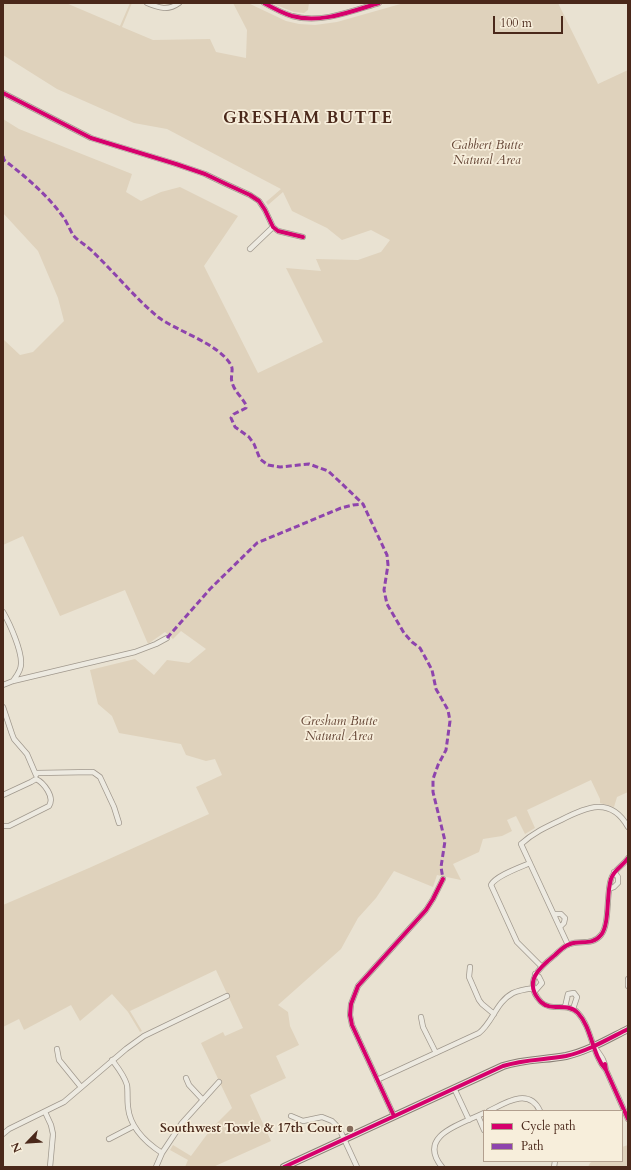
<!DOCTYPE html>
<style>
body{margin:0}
#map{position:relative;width:631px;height:1170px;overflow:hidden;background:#e9e2d2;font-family:Cardo,serif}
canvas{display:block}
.frame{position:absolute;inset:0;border:4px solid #4a281a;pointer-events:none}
.legend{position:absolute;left:483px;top:1110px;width:140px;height:52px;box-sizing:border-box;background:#f7eedb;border:1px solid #b29f8e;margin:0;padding:5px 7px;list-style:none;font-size:12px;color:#4a281a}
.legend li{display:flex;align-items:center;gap:8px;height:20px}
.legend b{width:20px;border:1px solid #b29f8e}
.north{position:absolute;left:8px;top:1122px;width:40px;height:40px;-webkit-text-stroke:3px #f7eedb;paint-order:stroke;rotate:245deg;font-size:11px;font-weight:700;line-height:16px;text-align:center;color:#4a281a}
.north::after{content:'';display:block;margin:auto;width:14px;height:18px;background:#4a281a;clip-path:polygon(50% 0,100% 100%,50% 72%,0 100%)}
.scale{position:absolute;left:493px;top:16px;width:70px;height:18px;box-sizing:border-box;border:2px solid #4a281a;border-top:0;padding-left:5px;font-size:12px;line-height:14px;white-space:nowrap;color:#4a281a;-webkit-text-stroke:3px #f7eedb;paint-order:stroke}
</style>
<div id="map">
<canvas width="631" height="1170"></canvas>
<div class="frame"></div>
<ul class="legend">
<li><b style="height:5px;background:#d6006c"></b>Cycle path</li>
<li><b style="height:5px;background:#8e44ad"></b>Path</li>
</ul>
<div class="north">N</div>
<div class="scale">100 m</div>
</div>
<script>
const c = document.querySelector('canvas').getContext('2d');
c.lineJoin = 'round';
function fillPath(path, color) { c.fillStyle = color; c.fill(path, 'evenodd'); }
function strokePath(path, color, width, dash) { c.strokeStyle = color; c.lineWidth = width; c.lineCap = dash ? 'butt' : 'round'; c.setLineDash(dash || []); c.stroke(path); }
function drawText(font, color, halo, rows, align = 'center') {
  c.font = font + ' Cardo,serif'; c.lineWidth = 3.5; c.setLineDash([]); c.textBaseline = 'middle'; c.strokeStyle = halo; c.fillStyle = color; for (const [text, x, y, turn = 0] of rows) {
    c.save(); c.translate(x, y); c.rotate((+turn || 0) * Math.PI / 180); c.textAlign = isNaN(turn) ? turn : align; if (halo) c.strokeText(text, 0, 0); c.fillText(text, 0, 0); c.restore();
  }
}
fillPath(new Path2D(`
 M3,3H66L120,26L130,3H132L122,27L153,40L210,39L216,52L246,58L247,30L233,3H248L286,21L299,24L315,25L337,22L404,3H558L598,84L628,70V792L617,797L614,807L600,803V799L591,780L527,810L535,828L525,834L516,816L507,820L512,831L502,836L483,839L479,852L453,864L461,880L437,875L433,887L394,871L376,898L358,918L341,949L278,1005L288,1012L290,1026L299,1045L276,1056L286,1078L250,1095L271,1141L213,1167H185L188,1160L170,1150L173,1145L191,1156L211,1129L232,1108L201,1043L223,1032L225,1036L243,1028L216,970L130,1011L142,1031L140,1032L128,1012L112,994L80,1021L71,1005L24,1030L19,1019L3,1027V905L89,868L209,814L196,787L222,775L215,759L206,761L186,755L181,744L119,733L112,716L98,704L90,670L135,659L154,675L167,660L189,663L206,649L181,631L173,639L165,632L148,644L125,590L60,616L23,536L3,545V339L20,355L33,352L64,321L58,298L38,251L3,213V119L19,129L132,174L126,192L141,201L161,192L180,187L238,216L204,266L258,373L323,342L286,268L321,271L316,259L358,260L381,252L390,240L371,230L342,240L327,228L292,211L283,192L268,205L266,202L281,189L167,129L134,123L57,89L3,55Z
 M271,3H309L308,10L304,13L294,12Z
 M628,1145V1165L624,1167H588L590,1163L593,1161H622V1147Z`), '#dfd2bc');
const minor = new Path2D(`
 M147,3C159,8 168,11 179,3
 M264,3C273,8 282,13 292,16C321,24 352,11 379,3
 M3,93L91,138L176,164L205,174L226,184L250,195L259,201L265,210L273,227L278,231L303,237
 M250,249L273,227
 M3,612C10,624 22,651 21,664C21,671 17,675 13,681
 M3,685L13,681L135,652L156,644L167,638
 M3,707L12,734L14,739L27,754L36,775
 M36,773L93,772L100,777L114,807L119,823
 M3,795L31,782L36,779
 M3,826H9L49,806C55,797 44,783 36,779
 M530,863C521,867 495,876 491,885L517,942L541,966
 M609,889L614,887L618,883V877L614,872
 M554,914H561L565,918L564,923L560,927
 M568,945L521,844C533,833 546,827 561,820C586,807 611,796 628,827
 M470,967L469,977L479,1000L482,1004L494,1014
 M628,979V986
 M535,991L542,983L539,977L535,974
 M565,1007L568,994L574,993L577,997L573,1009
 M421,1017L423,1027L436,1053
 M57,1049L59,1060L81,1087
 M596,1049C601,1056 605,1061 606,1070L628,1119
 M112,1060C118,1068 124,1075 127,1085C128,1092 127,1099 128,1107C130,1128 145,1142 162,1153
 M606,1070C592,1055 592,1028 578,1013C568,1002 551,1012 541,1002C522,982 540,967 555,955C559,951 564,946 570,944C581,940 592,946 601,935C610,924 606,894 611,879C614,869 623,866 628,858
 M186,1078L189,1085L203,1100
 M377,1080L479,1033C493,1022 496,1002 513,993C519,990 527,989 534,988
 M454,1088L469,1120
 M489,1111C505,1103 529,1087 540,1111
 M45,1112L51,1125L53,1134L50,1167
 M291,1116L303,1121L322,1117L332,1121L339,1128L357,1167
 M394,1116L352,1025L350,1015L351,1004L358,986L426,910L433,899L443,879
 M478,1116L484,1130
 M3,1134L9,1129L64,1102L126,1049L144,1036L227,996
 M109,1139L134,1126
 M156,1167L162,1153L182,1123L219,1082
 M442,1167C416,1135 462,1124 484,1113
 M554,1167L555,1161`);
const major = new Path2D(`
 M284,1167L503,1066C524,1059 545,1060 566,1056C588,1051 608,1039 628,1029`);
strokePath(minor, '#a0988d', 6);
strokePath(major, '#898076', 8);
strokePath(minor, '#edeae1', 4.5);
strokePath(major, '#eae5dc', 6);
strokePath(new Path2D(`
 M3,156L4,160C25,176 45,193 61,214C66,220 69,228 73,235C79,242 88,246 94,253C116,274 135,298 158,317C178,332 218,343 231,365C234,370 230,376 232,382C234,391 242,397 246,405V408L234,414L231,418L235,427L249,437L254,444L260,459L268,465L280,467L309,464L328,471L339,481L363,504L387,555L388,565L384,590L387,604L404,633L412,642L420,648L425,657L432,670L436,689L448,710L450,721L446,750L438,765L433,779V792L445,841L441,867L443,879
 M167,638L210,589L257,543L341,508L353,505L363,504`), '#8e44ad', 3, [6, 3]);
strokePath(new Path2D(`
 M264,3C273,8 282,13 292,16C321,24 352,11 379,3
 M3,93L91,138L176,164L205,174L226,184L250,195L259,201L265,210L273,227L278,231L303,237
 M605,1064L606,1070L628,1119
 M606,1070C592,1055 592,1028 578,1013C568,1002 551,1012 541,1002C522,982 540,967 555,955C559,951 564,946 570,944C581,940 592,946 601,935C610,924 606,894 611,879C614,869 623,866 628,858
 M394,1116L352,1025L350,1015L351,1004L358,986L426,910L433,899L443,879
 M284,1167L503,1066C524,1059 545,1060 566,1056C588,1051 608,1039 628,1029`), '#d6006c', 4);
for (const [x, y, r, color] of [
 [350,1129,4,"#82695a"]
]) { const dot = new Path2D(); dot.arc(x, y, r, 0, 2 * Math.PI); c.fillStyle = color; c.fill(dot); strokePath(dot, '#f7eedb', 1.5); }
drawText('italic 13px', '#664737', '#f7eedb', [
 ["Gabbert Butte",487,146],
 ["Natural Area",487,161],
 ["Gresham Butte",339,722],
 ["Natural Area",339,737]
]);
drawText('bold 13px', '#4a281a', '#f7eedb', [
 ["Southwest Towle & 17th Court",342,1129]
], 'right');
c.letterSpacing = '1px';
drawText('bold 17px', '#4a281a', '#f7eedb', [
 ["GRESHAM BUTTE",308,119]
]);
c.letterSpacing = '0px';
</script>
